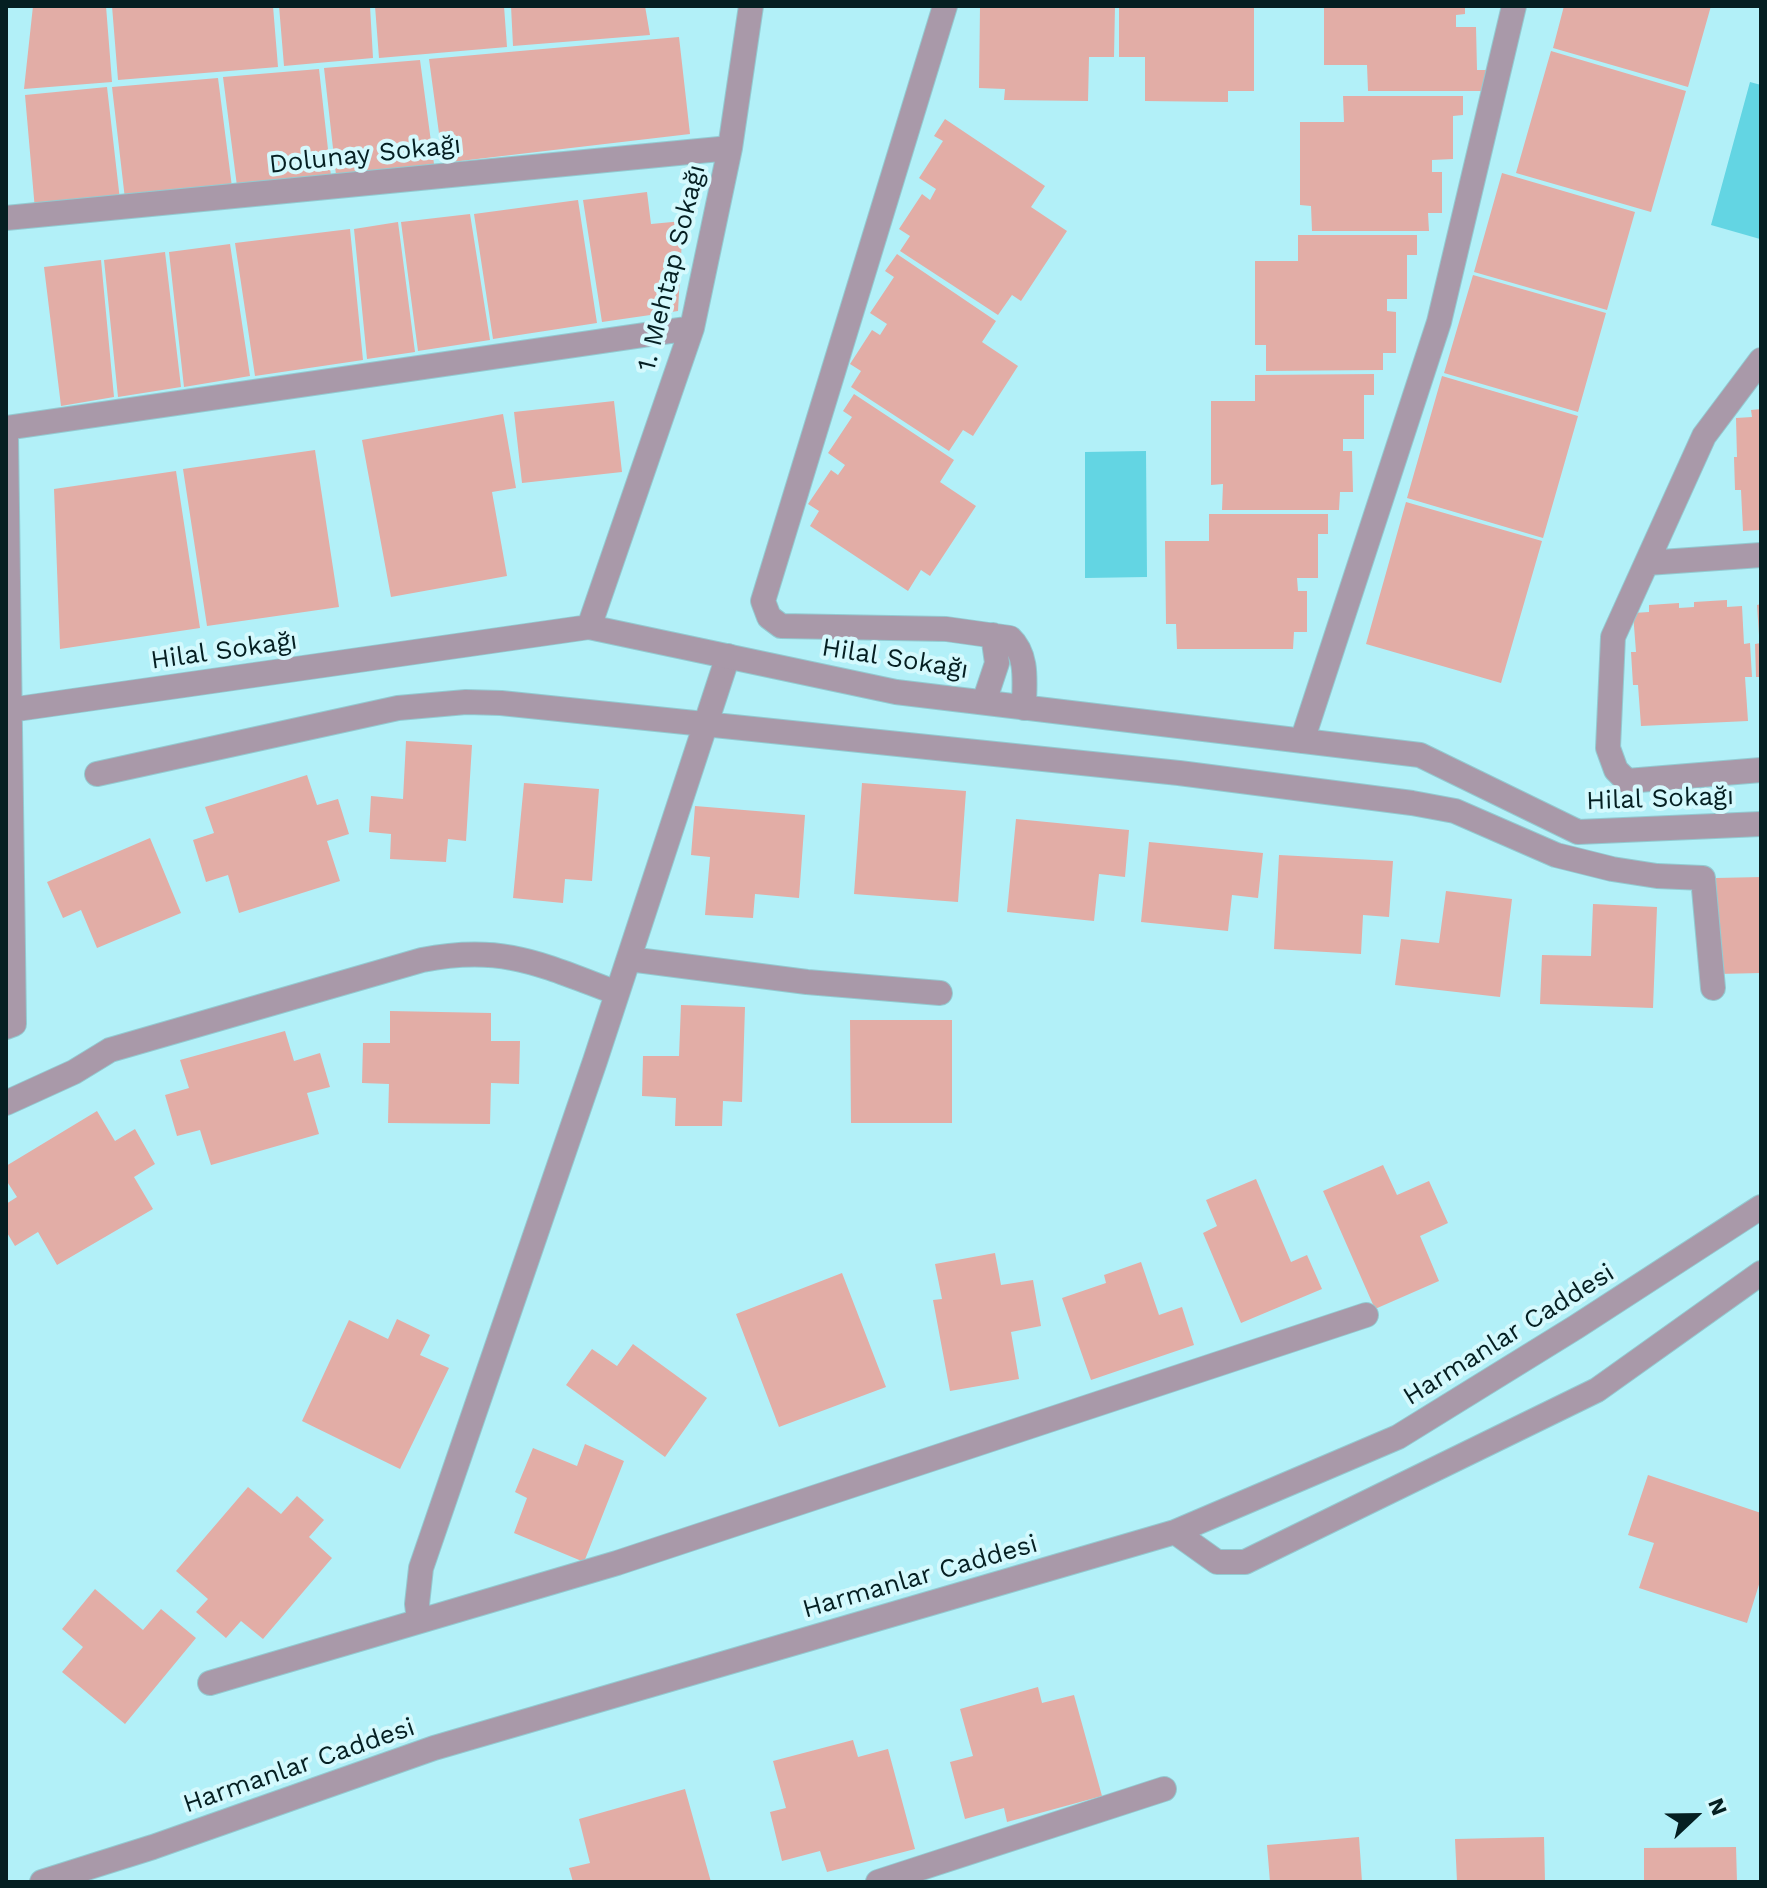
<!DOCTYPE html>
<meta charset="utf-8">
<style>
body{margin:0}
#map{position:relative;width:1767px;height:1888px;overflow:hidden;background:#b2f0f8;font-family:"Work Sans",sans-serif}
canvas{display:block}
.frame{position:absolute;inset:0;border:8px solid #051f22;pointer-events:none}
.north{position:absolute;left:1655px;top:1776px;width:80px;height:80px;-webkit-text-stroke:6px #d4f9fd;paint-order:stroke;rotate:68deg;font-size:22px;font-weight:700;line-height:32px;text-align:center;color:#051f22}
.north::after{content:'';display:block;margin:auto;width:28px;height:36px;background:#051f22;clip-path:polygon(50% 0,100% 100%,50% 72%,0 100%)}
</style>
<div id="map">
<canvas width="1767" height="1888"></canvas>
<div class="frame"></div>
<div class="north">N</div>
</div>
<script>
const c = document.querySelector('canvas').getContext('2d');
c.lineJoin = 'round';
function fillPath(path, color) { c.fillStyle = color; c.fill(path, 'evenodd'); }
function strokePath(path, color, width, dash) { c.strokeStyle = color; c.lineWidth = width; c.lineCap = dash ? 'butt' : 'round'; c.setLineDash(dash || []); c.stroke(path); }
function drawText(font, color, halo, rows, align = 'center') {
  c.font = font + ' "Work Sans",sans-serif'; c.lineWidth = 8; c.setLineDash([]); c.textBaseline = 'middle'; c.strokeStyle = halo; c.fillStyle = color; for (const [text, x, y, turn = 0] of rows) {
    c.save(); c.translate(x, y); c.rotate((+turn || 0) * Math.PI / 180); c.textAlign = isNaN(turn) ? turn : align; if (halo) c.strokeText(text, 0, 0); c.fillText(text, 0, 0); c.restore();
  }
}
fillPath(new Path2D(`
 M1750,82L1761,85L1760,239L1711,225Z
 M1146,451L1147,577L1085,578V452Z`), '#63d5e3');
fillPath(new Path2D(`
 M33,6H106L112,82L24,89Z
 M112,6H273L278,67L118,80Z
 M279,6H370L373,58L284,66Z
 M375,6H504L507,47L379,58Z
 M511,6H645L650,35L513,46Z
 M980,6H1115L1114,57H1089L1088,101L1004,100L1005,89L979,88Z
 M1119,6H1254V91H1228V102L1145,101V57H1119Z
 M1324,6H1465V14L1456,15V27H1476L1477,70H1487V91H1368L1367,65H1324Z
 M1564,6H1711L1688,87L1553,48Z
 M679,37L690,134L443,163L429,59Z
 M1551,51L1686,91L1651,212L1516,173Z
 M420,60L434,164L336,175L324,68Z
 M319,69L331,176L237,186L223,77Z
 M218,78L232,187L125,199L112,87Z
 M107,87L120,200L35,210L25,95Z
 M1343,96H1463V115L1453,116V159L1432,160V172H1442V213H1428L1429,231H1312L1311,206L1300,205V122H1344Z
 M945,119L1045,186L1031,207L1067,231L1021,301L1012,295L998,315L900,251L910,236L899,229L922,194L930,200L936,189L919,178L943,141L934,136Z
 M1502,173L1635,212L1607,310L1474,272Z
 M647,192L651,224L683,221L678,311L602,322L583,200Z
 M578,200L597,323L493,339L474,214Z
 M470,214L490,340L418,351L401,222Z
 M398,222L415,352L367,359L354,229Z
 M350,229L363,360L255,376L235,243Z
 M1298,235H1417V255H1407V299H1387V311L1396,312V353H1383V370L1266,371V345H1255V261H1298Z
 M230,244L250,376L184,387L169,252Z
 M165,252L181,387L118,397L104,260Z
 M897,254L996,321L982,342L1018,366L973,436L963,430L949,451L851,387L861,371L850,364L872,330L880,335L887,324L870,313L894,277L885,271Z
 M101,260L114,397L61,406L44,267Z
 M1473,275L1606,313L1578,412L1444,373Z
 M1374,374V395H1364V439H1343V451H1352L1353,492H1340L1339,510H1222L1223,484L1211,485V401H1255V375Z
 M1442,376L1578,416L1543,538L1407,498Z
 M854,394L954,460L940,482L976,506L930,576L921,570L908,591L810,526L819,511L808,504L831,470L838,475L845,465L828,453L852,417L843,411Z
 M614,401L622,472L522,483L514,412Z
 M1761,409V530L1743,531L1741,490H1735L1734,457H1737L1736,418L1752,417L1751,410Z
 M503,414L516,488L492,492L507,576L391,597L362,440Z
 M315,450L339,607L207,626L183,469Z
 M176,471L200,628L60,649L54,489Z
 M1406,502L1542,541L1501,683L1366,644Z
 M1209,514H1328V534H1318V578H1297L1298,591H1307V632H1294L1293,649H1177L1176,624H1166L1165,541H1209Z
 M1727,600V607L1742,606L1744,644L1750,643L1752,677H1745L1748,721L1641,726L1638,685H1633L1631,652H1636L1633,613L1649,612V605L1679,603V608L1694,607V602Z
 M1761,604V635H1759L1757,605Z
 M1761,643V677H1756L1755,644Z
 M406,741L472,745L466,841L448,839L446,862L390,859L391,834L369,832L371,796L403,799Z
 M307,775L317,805L338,799L349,834L327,841L340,881L239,913L228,875L206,882L193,840L214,833L205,807Z
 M524,783L599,789L592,881L565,879L563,903L513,898Z
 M862,783L966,791L958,902L854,894Z
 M695,806L805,815L799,898L755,894L753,918L705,915L710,857L691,855Z
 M1016,819L1129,830L1125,877L1099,874L1094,921L1007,912Z
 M150,838L181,913L97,948L81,910L63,918L47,882Z
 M1149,842L1263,853L1258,898L1232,895L1228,931L1141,922Z
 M1279,855L1393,861L1389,917L1363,915L1361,954L1274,949Z
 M1761,877V973L1718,974L1716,878Z
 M1446,891L1512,899L1500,997L1395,985L1401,939L1439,943Z
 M1593,904L1657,907L1653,1008L1540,1004L1542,955L1591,956Z
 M681,1005L745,1007L742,1102L723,1101L722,1126H675L676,1098L642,1096L643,1056H679Z
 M390,1011L491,1013V1041H520L519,1084L491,1083L490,1124L388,1123L389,1084L362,1083L363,1043H390Z
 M850,1020H952V1123H851Z
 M285,1031L294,1061L320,1053L330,1087L307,1093L319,1134L211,1165L200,1130L177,1136L165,1095L189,1088L180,1060Z
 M97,1111L115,1141L135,1129L155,1164L134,1177L153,1209L57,1265L38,1232L15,1246L6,1231V1204L17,1197L6,1180V1166Z
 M1383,1165L1397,1195L1429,1181L1448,1223L1420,1236L1439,1281L1375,1309L1323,1191Z
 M1256,1179L1291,1262L1307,1255L1322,1289L1241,1323L1203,1233L1217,1226L1206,1200Z
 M995,1253L1001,1285L1033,1280L1041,1326L1011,1332L1019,1379L950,1391L933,1300L942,1299L935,1264Z
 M1141,1262L1159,1315L1182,1307L1194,1345L1091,1380L1062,1298L1106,1283L1104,1275Z
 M842,1273L886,1387L779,1427L736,1314Z
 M397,1319L430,1335L420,1355L449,1368L400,1469L302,1421L349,1320L388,1339Z
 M633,1344L707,1398L665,1457L566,1385L592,1349L617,1366Z
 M585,1444L624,1461L584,1562L514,1533L527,1498L515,1492L533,1448L577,1466Z
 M1648,1475L1761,1513V1578L1747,1623L1639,1588L1654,1543L1628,1535Z
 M248,1487L281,1514L297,1496L324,1520L309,1537L332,1558L263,1639L241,1621L226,1638L196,1612L208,1599L176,1571Z
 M95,1589L143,1630L161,1609L196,1638L125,1724L62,1672L83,1647L62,1629Z
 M1038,1687L1042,1703L1074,1695L1102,1796L1007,1822L1004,1808L965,1819L950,1762L973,1756L960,1709Z
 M853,1740L858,1757L888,1749L915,1849L827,1872L820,1851L782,1861L770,1812L786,1808L773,1761Z
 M685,1789L711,1882H573L569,1868L590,1863L579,1819Z
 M1359,1837L1362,1882H1270L1267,1845Z
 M1544,1837L1545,1882H1457L1455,1839Z
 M1736,1847L1737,1882H1644V1848Z`), '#e2ada6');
const lane = new Path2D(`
 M97,774L398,708L466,702L501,703L1179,773L1412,803L1455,811L1556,855L1612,869L1657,876L1703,878L1713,988
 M629,959L807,982L940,993
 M6,1103L74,1072L110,1050L422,960C504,944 542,965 617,993
 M419,1620L417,1604L421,1568L595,1061L728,656
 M210,1683L617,1563L1366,1315
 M878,1882L1164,1789`);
const street = new Path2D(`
 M945,6L763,601L769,617L781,626L946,629L1010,638C1029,656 1024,684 1024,708
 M6,218L730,148
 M1761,360L1704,436L1613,637L1608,748L1616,770L1627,781L1761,770
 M6,428L692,328
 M6,435L14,1024L6,1027
 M1647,563L1761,555
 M589,627L692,328L730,148L751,6
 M984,702L997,663L993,635
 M10,710L589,627L896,692L1420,755L1578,832L1761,824
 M1302,741L1439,322L1514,6
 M1175,1532L1217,1562H1245L1597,1390L1761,1273
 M42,1882L153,1847L434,1748L1175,1532L1398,1437L1576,1327L1761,1207`);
strokePath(lane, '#93cad1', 26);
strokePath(street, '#93cad1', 26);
strokePath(lane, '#a999a9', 24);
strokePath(street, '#a999a9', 24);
drawText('26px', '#051f22', '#d4f9fd', [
 ["Dolunay Sokağı",365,155,-6],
 ["1. Mehtap Sokağı",672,268,-76],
 ["Hilal Sokağı",224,651,-8],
 ["Hilal Sokağı",895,659,9],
 ["Hilal Sokağı",1660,799,-2],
 ["Harmanlar Caddesi",1509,1335,-32],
 ["Harmanlar Caddesi",920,1577,-16],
 ["Harmanlar Caddesi",299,1766,-19]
]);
</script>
